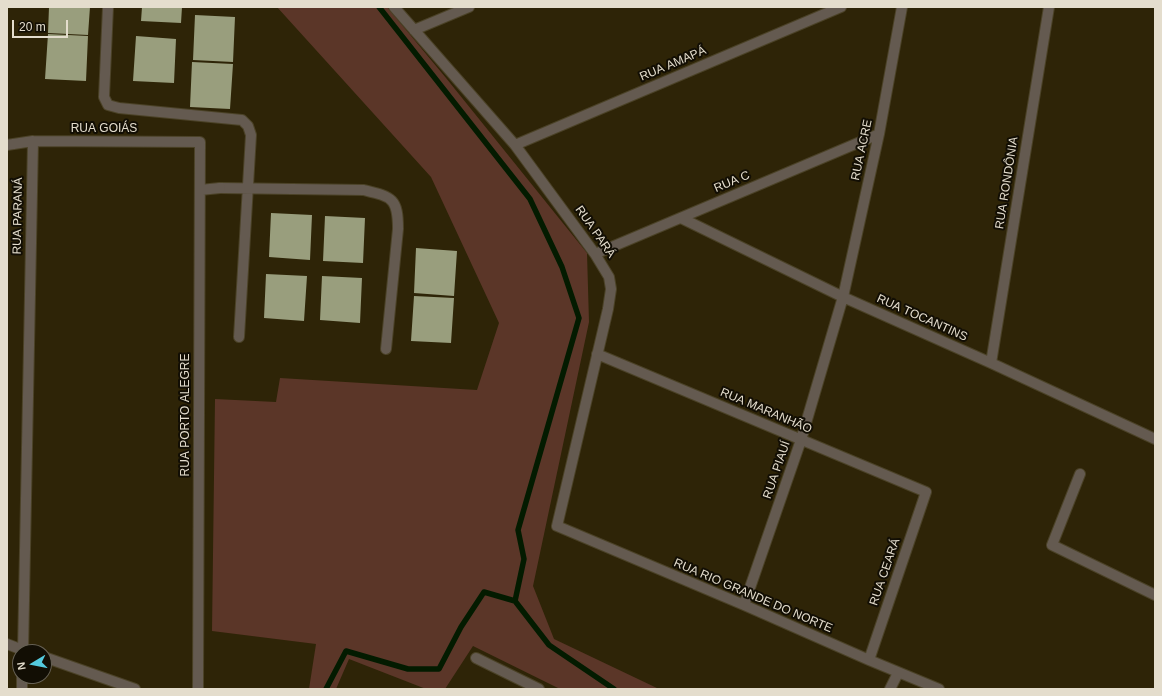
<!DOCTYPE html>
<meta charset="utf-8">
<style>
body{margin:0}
#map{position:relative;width:1162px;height:696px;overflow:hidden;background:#2e2407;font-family:Arial,sans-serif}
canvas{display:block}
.frame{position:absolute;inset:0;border:8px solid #e4ddcd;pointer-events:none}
.north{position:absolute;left:12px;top:644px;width:40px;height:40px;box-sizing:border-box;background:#120e04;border:1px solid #666154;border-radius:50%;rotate:260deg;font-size:11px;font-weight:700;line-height:16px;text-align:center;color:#e4ddcd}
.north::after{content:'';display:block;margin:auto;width:14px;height:18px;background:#54cade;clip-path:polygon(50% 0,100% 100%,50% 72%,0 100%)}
.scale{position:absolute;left:12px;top:20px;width:56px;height:18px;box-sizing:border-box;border:2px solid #e4ddcd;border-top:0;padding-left:5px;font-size:12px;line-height:14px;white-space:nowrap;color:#e4ddcd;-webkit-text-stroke:3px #120e04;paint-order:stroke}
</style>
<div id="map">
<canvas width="1162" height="696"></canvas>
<div class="frame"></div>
<div class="north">N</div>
<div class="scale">20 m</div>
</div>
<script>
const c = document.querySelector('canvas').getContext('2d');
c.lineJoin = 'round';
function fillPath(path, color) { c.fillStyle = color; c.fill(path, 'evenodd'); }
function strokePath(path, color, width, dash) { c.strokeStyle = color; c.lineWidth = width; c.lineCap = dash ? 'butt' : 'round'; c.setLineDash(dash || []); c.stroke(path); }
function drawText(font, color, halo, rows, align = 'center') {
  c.font = font + ' Arial,sans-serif'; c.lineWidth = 4; c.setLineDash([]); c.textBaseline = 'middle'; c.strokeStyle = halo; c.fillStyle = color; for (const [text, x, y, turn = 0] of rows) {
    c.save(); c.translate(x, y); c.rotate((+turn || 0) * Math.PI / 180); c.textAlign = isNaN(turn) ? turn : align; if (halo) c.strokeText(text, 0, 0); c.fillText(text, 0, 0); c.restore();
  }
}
fillPath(new Path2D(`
 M277,7H387L446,78L587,253L589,322L533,586L554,639L659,689H560L473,646L445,689H426L349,659L336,689H309L316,644L212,631L215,399L276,402L280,378L477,390L499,323L431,177Z`), '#5b3628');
strokePath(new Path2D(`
 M379,7L530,199L562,267L579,318L518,530L524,559L515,601L549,645L614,689
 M326,689L346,651L408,669H439L461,627L484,592L515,601`), '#031b00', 5.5);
fillPath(new Path2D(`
 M49,7H90L88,35L48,33Z
 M142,7H182L181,23L141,21Z
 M195,15L235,17L233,62L193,60Z
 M48,34L88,36L86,81L45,79Z
 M136,36L176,39L174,83L133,81Z
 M192,62L233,64L230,109L190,107Z
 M271,213L312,215L310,260L269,257Z
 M325,216L365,218L363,263L323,261Z
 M416,248L457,251L454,296L414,293Z
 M266,274L307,276L304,321L264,318Z
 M322,276L362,278L360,323L320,320Z
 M414,296L454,298L451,343L411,341Z`), '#999e7d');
const lane = new Path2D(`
 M108,7L104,97L108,105L119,108L242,120L248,126L251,135L239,337
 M220,188L364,190C392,197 398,198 398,229L386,349`);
const street = new Path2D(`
 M394,7L515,145L595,254L609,277L611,289L608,309L557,526L744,605L869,660L939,689
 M414,30L469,7
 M7,145L33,141L200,142L198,689
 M515,145L841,7
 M200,190L220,188
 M681,218L843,297L991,363L1155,439
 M595,254L879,134
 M597,354L926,492L869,660
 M991,363L1049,7
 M1080,474L1052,545L1155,595
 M744,605L801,440L843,297L879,134L902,7
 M7,644L28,652
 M23,652L33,141
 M44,657L135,689
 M476,658L539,689
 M22,689V676
 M890,689L898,673`);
strokePath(lane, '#4b4227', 12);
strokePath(street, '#4b4227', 12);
strokePath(lane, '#645a50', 10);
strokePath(street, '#645a50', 10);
drawText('12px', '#e4ddcd', '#120e04', [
 ["RUA AMAPÁ",673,64,-23],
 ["RUA GOIÁS",104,129],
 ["RUA ACRE",862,150,-78],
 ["RUA C",732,182,-23],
 ["RUA RONDÔNIA",1007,183,-81],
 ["RUA PARANÁ",18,216,-89],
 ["RUA PARÁ",595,232,55],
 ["RUA TOCANTINS",922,318,24],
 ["RUA MARANHÃO",766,411,23],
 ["RUA PORTO ALEGRE",186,415,-90],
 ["RUA PIAUÍ",777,470,-71],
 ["RUA CEARÁ",885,572,-71],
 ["RUA RIO GRANDE DO NORTE",753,596,23]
]);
</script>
